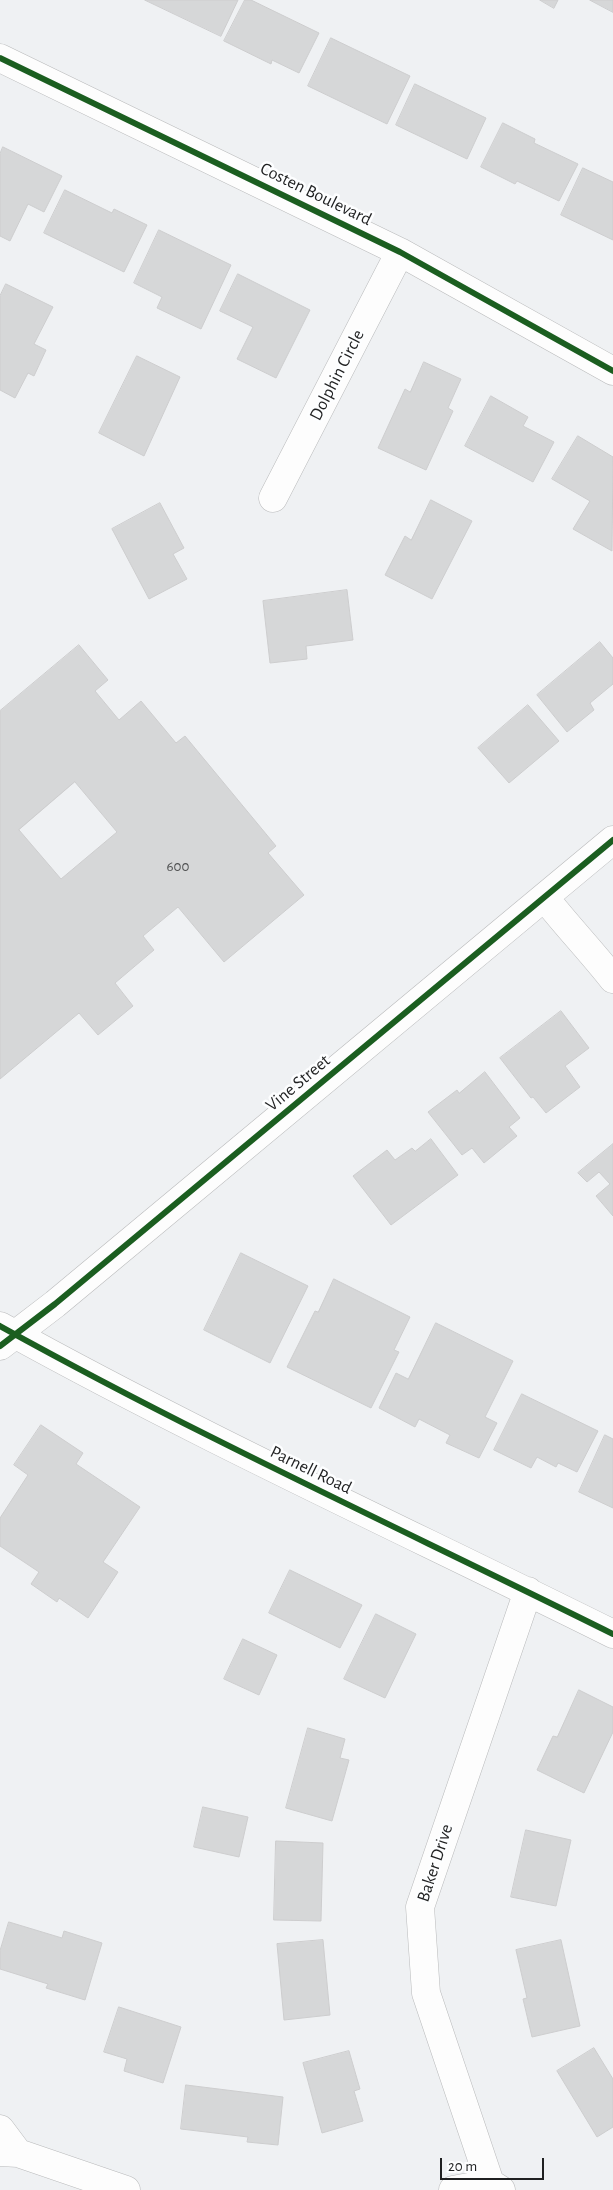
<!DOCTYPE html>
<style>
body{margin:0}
#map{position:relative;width:613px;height:2190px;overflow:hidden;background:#eff1f3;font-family:"Alegreya Sans",sans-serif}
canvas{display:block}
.scale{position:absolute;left:440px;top:2158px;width:104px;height:22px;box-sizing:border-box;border:2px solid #1f2021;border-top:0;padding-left:6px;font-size:15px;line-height:18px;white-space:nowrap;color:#1f2021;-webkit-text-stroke:4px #fdfeff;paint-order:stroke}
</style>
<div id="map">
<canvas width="613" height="2190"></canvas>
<div class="scale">20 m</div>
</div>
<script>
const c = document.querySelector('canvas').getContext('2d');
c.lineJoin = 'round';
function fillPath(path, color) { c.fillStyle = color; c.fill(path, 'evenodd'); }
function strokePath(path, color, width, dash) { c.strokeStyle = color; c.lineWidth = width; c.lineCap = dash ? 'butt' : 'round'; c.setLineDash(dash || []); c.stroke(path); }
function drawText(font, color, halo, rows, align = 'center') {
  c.font = font + ' "Alegreya Sans",sans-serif'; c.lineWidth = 5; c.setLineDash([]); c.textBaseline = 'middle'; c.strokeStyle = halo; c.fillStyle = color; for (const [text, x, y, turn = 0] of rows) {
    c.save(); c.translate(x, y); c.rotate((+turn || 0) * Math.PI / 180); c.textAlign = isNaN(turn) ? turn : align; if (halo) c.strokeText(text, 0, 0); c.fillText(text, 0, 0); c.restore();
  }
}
const building = new Path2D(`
 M145,0H238L221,36Z
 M245,0H251L319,33L299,73L272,60L271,64L224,41Z
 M540,0H558L554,8Z
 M590,0H613V12Z
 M331,38L410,76L387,124L308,86Z
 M415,84L486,118L467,159L396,125Z
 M503,123L535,139L534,143L578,164L559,201L517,181L515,184L481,167Z
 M3,147L62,176L44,212L28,204L10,241L0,236V154Z
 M583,168L613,182V240L561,215Z
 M65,190L112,213L114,209L147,225L124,272L44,233Z
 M159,230L231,265L201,329L157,308L162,297L134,283Z
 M238,274L310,310L276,378L237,359L253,327L220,311Z
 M6,284L53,307L34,344L46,350L34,376L28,373L15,398L0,390V296Z
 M137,356L180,377L144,456L99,433Z
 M424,362L461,379L448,408L453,411L426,470L378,448L405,389L410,392Z
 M491,396L528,417L523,426L554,442L533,482L465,446Z
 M578,436L613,457L612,551L573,529L590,501L552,479Z
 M431,500L472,521L432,599L385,575L405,536L411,540Z
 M160,503L184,548L173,554L187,579L149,599L112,529Z
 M347,590L353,640L306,646L307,659L270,663L263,601Z
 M600,642L613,658V684L590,703L594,710L567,732L537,695Z
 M79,645L108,680L95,691L119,720L141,701L176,743L185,736L276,846L268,853L304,895L224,962L178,907L143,936L154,950L115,983L133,1006L98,1035L79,1013L0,1079V711ZM75,782L117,832L61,879L19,830Z
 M528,705L559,741L509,783L478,748Z
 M561,1011L589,1048L565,1066L580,1087L546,1113L533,1097L531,1098L500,1058Z
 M485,1072L520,1118L509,1127L517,1136L484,1163L472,1148L462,1155L428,1112L457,1090L459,1093Z
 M431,1139L458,1175L391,1225L353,1176L387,1150L395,1160L412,1148L415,1151Z
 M613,1144V1216L596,1196L610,1184L599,1172L587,1182L578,1173Z
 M241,1253L308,1286L270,1363L204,1330Z
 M334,1279L410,1317L394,1350L399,1352L371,1408L287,1367L315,1311L318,1312Z
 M436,1323L513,1361L485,1417L497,1423L479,1458L446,1443L450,1435L419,1419L415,1427L379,1408L396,1373L408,1379Z
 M522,1394L598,1431L577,1472L558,1463L556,1467L537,1457L531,1468L494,1450Z
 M41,1425L83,1453L76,1464L140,1507L103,1562L118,1572L88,1618L59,1598L57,1602L31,1584L39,1572L0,1546V1518L28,1475L14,1465Z
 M605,1435L613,1439V1508L579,1492Z
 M290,1570L362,1605L340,1648L269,1613Z
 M376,1614L416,1634L385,1698L344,1679Z
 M243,1639L277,1655L259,1695L224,1679Z
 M579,1690L613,1707V1732L584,1793L537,1770L553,1736L557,1737Z
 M308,1728L345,1739L340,1758L349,1760L332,1821L286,1808Z
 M203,1807L248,1817L239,1857L194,1847Z
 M526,1830L571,1840L556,1906L511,1897Z
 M276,1841L323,1843L321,1921L274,1920Z
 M9,1922L62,1938L64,1931L102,1943L85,2000L46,1988L48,1984L0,1969V1951Z
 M323,1940L330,2015L284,2020L277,1944Z
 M561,1940L580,2026L532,2037L523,1999L527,1998L516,1950Z
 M119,2007L181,2027L163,2083L124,2071L127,2059L104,2052Z
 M594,2048L613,2079V2127L597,2137L557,2071Z
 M349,2051L360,2089L354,2091L363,2121L322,2133L303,2063Z
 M186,2085L283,2097L278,2145L247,2142L248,2137L181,2129Z`);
fillPath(building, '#d6d7d8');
strokePath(building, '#cdcdce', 1);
const minor = new Path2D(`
 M0,58L400,252L613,371
 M273,498L400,252
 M545,898C567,926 591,951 613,979
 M0,1326C200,1437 408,1532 613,1634
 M0,1346L55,1304L613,840
 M0,2129L18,2153
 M0,2152L18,2153L126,2190
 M453,2190L490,2183
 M501,2190L490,2183L426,1993L420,1907L528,1591`);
strokePath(minor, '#b9babb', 29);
strokePath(minor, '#fdfdfd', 28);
strokePath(new Path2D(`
 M0,58L400,252L613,371
 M0,1326C200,1437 408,1532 613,1634
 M0,1346L55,1304L613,840`), '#1b5e20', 6);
drawText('15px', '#505152', null, [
 ["600",178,866]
]);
drawText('18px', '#1f2021', '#fdfeff', [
 ["Costen Boulevard",316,194,26],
 ["Dolphin Circle",337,375,-63],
 ["Vine Street",298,1083,-40],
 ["Parnell Road",311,1470,26],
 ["Baker Drive",435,1863,-72]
]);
</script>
